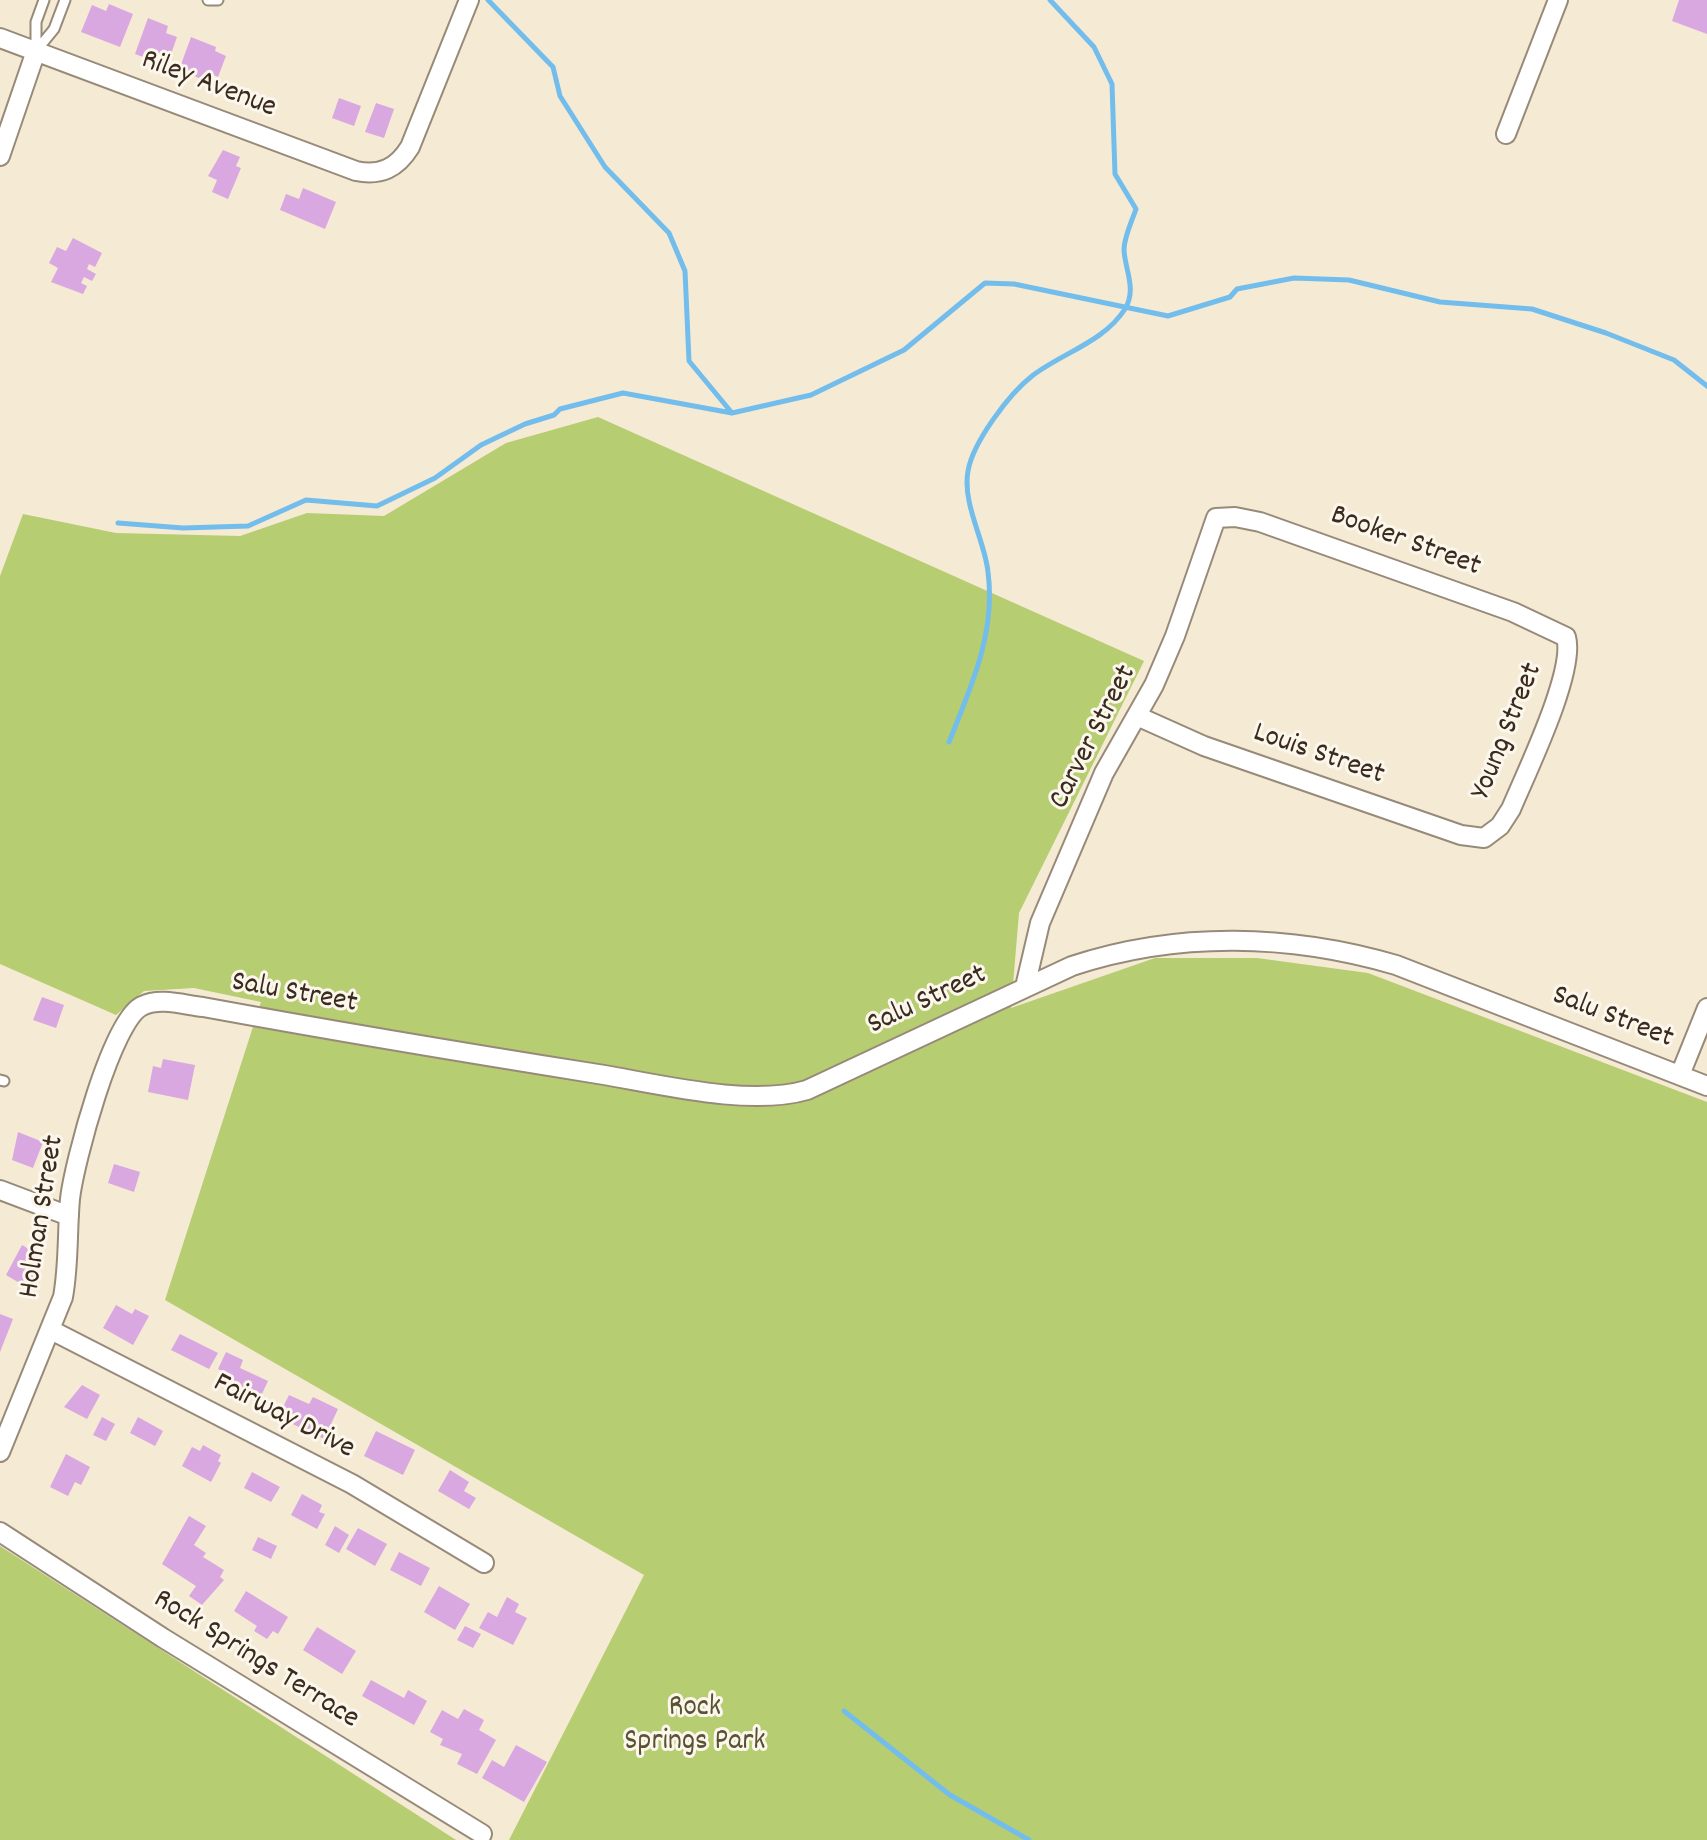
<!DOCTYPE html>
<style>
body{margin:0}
canvas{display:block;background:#f5ead4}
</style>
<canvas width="1707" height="1840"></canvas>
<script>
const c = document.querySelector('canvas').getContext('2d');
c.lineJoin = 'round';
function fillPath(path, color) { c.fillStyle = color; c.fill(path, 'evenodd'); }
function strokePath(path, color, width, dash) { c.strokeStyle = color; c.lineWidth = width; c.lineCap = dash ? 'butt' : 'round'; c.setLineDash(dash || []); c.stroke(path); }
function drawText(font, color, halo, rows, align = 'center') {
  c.font = font + ' Dekko,sans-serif'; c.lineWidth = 6; c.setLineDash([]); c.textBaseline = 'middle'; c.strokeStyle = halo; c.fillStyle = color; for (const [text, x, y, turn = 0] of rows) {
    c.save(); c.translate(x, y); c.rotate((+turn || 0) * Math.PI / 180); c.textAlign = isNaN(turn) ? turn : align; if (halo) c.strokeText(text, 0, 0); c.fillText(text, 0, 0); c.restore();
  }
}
fillPath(new Path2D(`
 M598,417L1144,661L1019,913L1011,1008L1155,958H1257L1368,973L1707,1102V1840H509L644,1575L165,1300L261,1002L194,988L144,991L116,1015L0,964V576L23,514L116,533L240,536L307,513L384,516L506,443Z
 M0,1546L456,1840H0Z`), '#b7cd71');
strokePath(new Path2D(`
 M488,0L553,67L560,96L605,167L669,233L685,271L689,361L732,413
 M118,523L183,528L248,526L306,500L377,506L435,478L481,445L525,424L554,415L560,409L623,393L732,413L811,395L904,350L985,283L1014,284L1168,316L1230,297L1237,289L1294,278L1349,280L1440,302L1532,309L1606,333L1674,360L1707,386
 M949,742C971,687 996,633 988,572C985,541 962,504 968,471C973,442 1009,394 1032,376C1062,353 1104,342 1125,309C1137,289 1125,270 1124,250C1124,237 1132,221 1136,209L1115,174L1112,84L1094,47L1050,0
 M844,1711L950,1795L1029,1840`), '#73bdec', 5);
fillPath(new Path2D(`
 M1679,0H1707V34L1672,21Z
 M109,4L133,14L120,47L81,32L92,5L106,11Z
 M148,18L168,26L166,33L177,37L170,57L157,53L154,61L135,54Z
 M191,37L216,47L215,51L226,56L218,77L207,72L204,80L179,70Z
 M339,98L361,106L354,126L332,118Z
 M376,103L394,109L384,138L365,132Z
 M223,150L240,157L236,166L241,168L228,199L212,192L217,180L208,176Z
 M303,188L336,202L325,229L280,210L286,194L299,199Z
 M73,238L102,253L95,267L89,264L87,269L96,274L92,281L84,277L81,283L87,286L83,294L51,282L58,268L49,263L57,247L66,251Z
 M42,997L64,1005L56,1028L33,1020Z
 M163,1059L195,1065L188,1100L148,1092L153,1066L161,1068Z
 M18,1132L43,1142L33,1168L12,1160Z
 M114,1164L140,1172L134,1192L108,1183Z
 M22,1245L37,1254L34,1261L41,1265L28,1288L6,1275Z
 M116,1305L132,1314L135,1309L149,1316L133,1345L103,1328Z
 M0,1314L13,1319L0,1352Z
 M180,1334L218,1353L209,1369L171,1350Z
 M226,1352L243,1360L240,1368L268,1381L260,1398L225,1383L229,1374L218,1369Z
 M82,1385L100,1395L87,1419L64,1407Z
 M289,1395L309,1404L313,1397L338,1409L324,1439L278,1417Z
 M102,1417L115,1424L106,1441L93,1435Z
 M138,1417L163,1431L155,1446L130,1433Z
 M376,1431L415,1450L403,1475L364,1456Z
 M203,1445L221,1455L218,1461L221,1463L211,1482L182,1466L192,1447L200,1451Z
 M66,1454L90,1467L81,1485L75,1482L68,1496L50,1487Z
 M450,1470L469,1482L464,1491L476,1498L469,1509L438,1491Z
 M252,1472L280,1487L271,1502L244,1488Z
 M302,1494L322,1505L319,1512L325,1514L317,1529L291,1515Z
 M189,1516L206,1526L194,1545L206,1553L203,1557L224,1570L220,1577L224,1580L202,1605L189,1596L196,1586L162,1564Z
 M335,1526L349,1535L339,1553L325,1545Z
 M358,1528L387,1544L375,1566L346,1549Z
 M258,1537L277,1546L271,1559L252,1550Z
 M399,1552L430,1568L421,1586L390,1570Z
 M439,1586L470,1604L455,1630L424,1612Z
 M246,1591L288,1617L278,1634L273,1631L267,1639L254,1631L257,1626L234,1611Z
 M507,1597L519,1604L515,1612L527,1618L513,1645L479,1628L488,1612L497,1617Z
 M465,1626L481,1634L473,1648L457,1640Z
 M317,1627L356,1651L342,1674L303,1650Z
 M371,1680L404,1698L408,1690L427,1701L414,1725L362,1696Z
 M464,1709L484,1720L479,1730L496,1740L477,1774L457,1764L462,1754L440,1745L443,1739L430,1732L442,1710L458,1719Z
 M516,1745L547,1762L524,1802L482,1778L492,1760L504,1767Z`), '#d9a8e0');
const service = new Path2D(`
 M208,0H218
 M36,51L54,29L65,0
 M36,51V22L44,0
 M0,1080L4,1081`);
const minor = new Path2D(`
 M0,38L356,171C381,176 397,168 410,147L469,0
 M1506,134L1558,0
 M0,156L36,51
 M1025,987L1040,923L1104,773L1154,685L1175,636L1216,518L1235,517L1260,522L1513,612L1566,637C1576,671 1526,773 1511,809L1500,826L1484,838L1461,835L1204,746L1137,716
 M1680,1075L1707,1008
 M0,1190L69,1216
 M51,1330L352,1484L484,1563
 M0,1452L63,1297C69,1264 67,1232 70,1199C74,1163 112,1020 142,1006C160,997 184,1005 203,1007C334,1031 466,1053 598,1074C659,1084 749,1107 807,1090L1072,966C1178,931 1290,934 1396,965L1707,1086
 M0,1532L163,1638L482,1834`);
strokePath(service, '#988a79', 13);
strokePath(minor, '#988a79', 22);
strokePath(service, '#fff', 9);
strokePath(minor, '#fff', 18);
drawText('30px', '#3b2a1e', '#fbf7ec', [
 ["Riley Avenue",208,86,21],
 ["Booker Street",1405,543,20],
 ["Young Street",1509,732,-68],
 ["Carver Street",1095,738,-63],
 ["Louis Street",1318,756,19],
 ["Salu Street",294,995,10],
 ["Salu Street",928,1002,-25],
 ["Salu Street",1612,1019,21],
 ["Holman Street",44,1217,-81],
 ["Fairway Drive",283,1418,27],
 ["Rock Springs Terrace",255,1661,32]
]);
drawText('30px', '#5a5333', '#fbf7ec', [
 ["Rock",695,1710],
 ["Springs Park",695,1744]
]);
</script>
